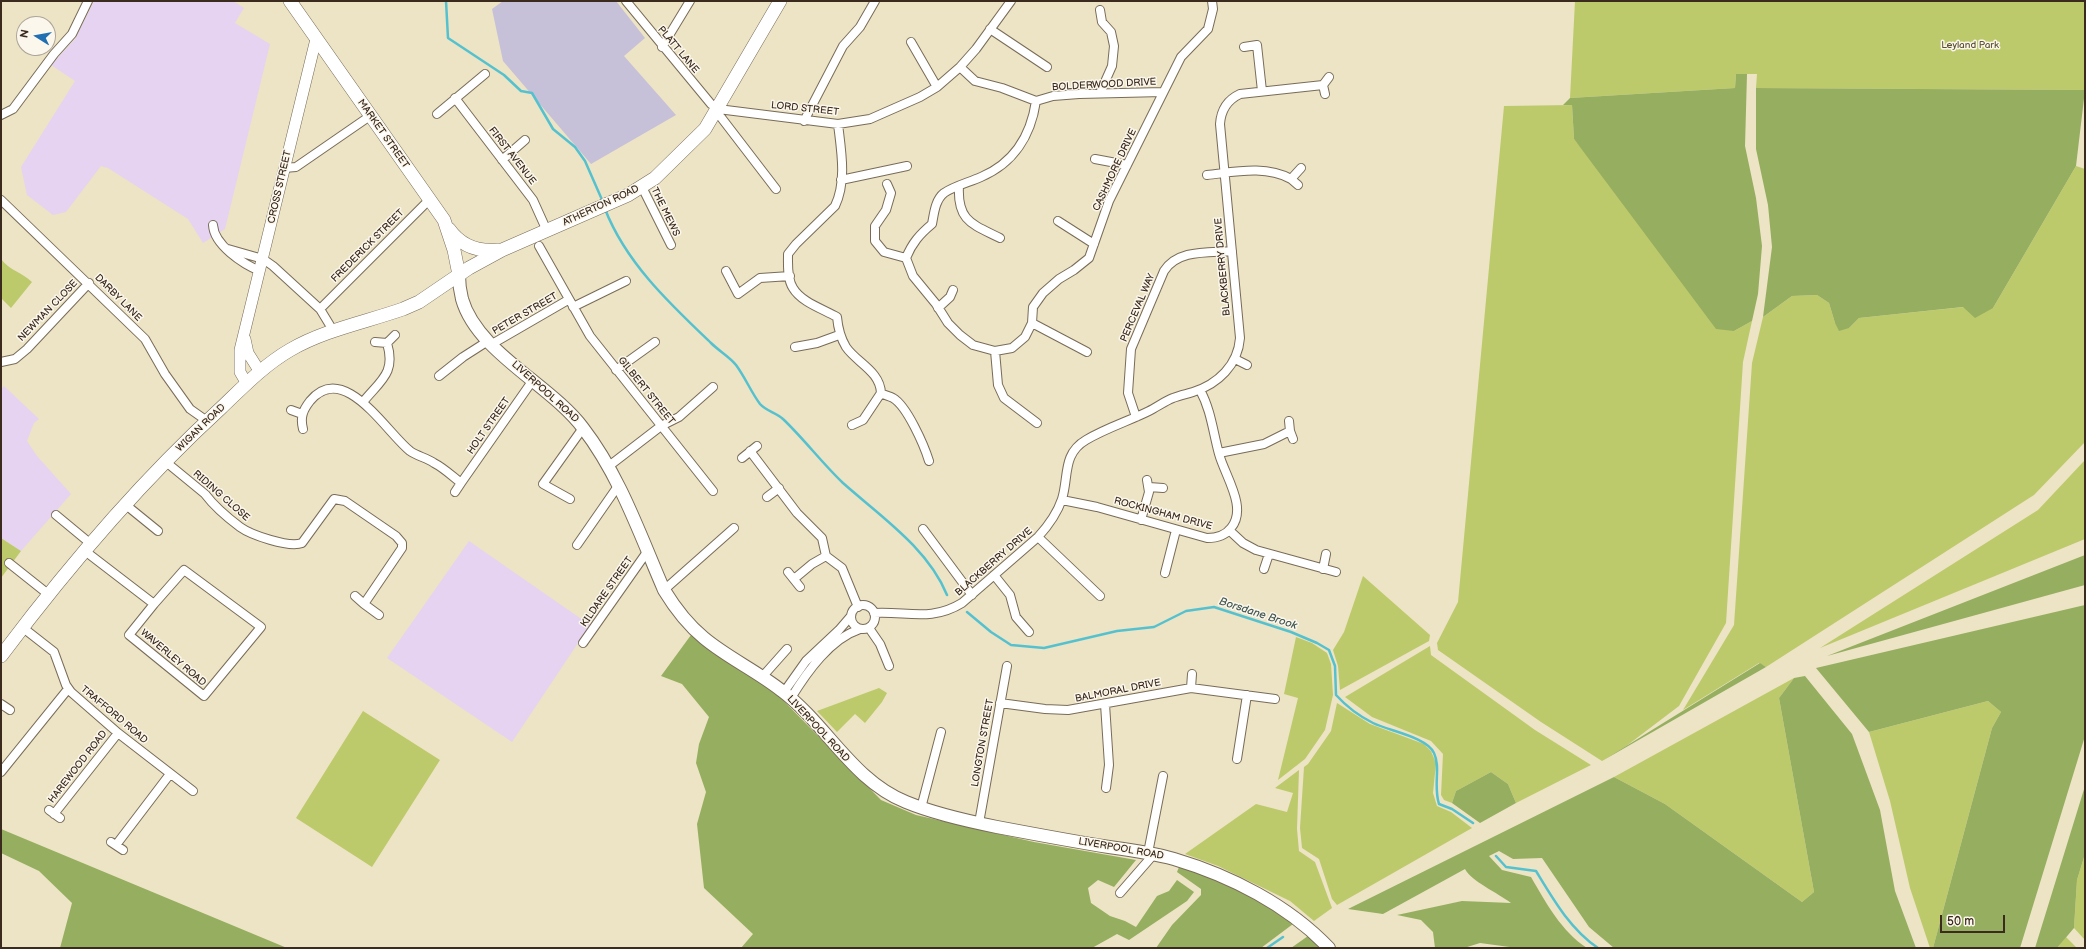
<!DOCTYPE html>
<style>
body{margin:0}
#map{position:relative;width:2086px;height:949px;overflow:hidden;background:#ece4c5;font-family:"Balsamiq Sans",sans-serif}
canvas{display:block}
.frame{position:absolute;inset:0;border:2px solid #3b2a1e;pointer-events:none}
.north{position:absolute;left:16px;top:16px;width:40px;height:40px;box-sizing:border-box;background:#fbf7ec;border:1px solid #aea59a;border-radius:50%;rotate:281deg;font-size:11px;font-weight:700;line-height:16px;text-align:center;color:#3b2a1e}
.north::after{content:'';display:block;margin:auto;width:14px;height:18px;background:#1f6fb2;clip-path:polygon(50% 0,100% 100%,50% 72%,0 100%)}
.scale{position:absolute;left:1940px;top:915px;width:65px;height:18px;box-sizing:border-box;border:2px solid #3b2a1e;border-top:0;padding-left:5px;font-size:12px;line-height:14px;white-space:nowrap;color:#3b2a1e;-webkit-text-stroke:3px #fbf7ec;paint-order:stroke}
</style>
<div id="map">
<canvas width="2086" height="949"></canvas>
<div class="frame"></div>
<div class="north">N</div>
<div class="scale">50 m</div>
</div>
<script>
const c = document.querySelector('canvas').getContext('2d');
c.lineJoin = 'round';
function fillPath(path, color) { c.fillStyle = color; c.fill(path, 'evenodd'); }
function strokePath(path, color, width, dash) { c.strokeStyle = color; c.lineWidth = width; c.lineCap = dash ? 'butt' : 'round'; c.setLineDash(dash || []); c.stroke(path); }
function drawText(font, color, halo, rows, align = 'center') {
  c.font = font + ' "Balsamiq Sans",sans-serif'; c.lineWidth = 3; c.setLineDash([]); c.textBaseline = 'middle'; c.strokeStyle = halo; c.fillStyle = color; for (const [text, x, y, turn = 0] of rows) {
    c.save(); c.translate(x, y); c.rotate((+turn || 0) * Math.PI / 180); c.textAlign = isNaN(turn) ? turn : align; if (halo) c.strokeText(text, 0, 0); c.fillText(text, 0, 0); c.restore();
  }
}
fillPath(new Path2D(`
 M94,1H233L244,8L235,23L270,44L225,229L203,243L188,219L108,168L101,166L66,212L53,215L27,195L21,167L75,81L51,65L75,39Z
 M4,386L39,419L34,423L27,441L37,456L71,494L21,551L1,538V389Z
 M469,541L590,625L512,742L387,658Z`), '#e5d3f1');
fillPath(new Path2D(`
 M503,1H616L645,38L624,56L676,115L591,164L503,61L492,9Z`), '#c7c0d9');
fillPath(new Path2D(`
 M1575,1H2085V90L1756,88L1757,74H1736L1735,88L1570,98Z
 M1572,105L1574,139L1734,331L1752,321L1743,362L1726,623L1679,706L1625,747L1602,761L1541,722L1438,650L1437,643L1458,602L1504,106Z
 M2076,166L2085,169V442L2034,495L1766,667L1759,663L1683,710L1734,625L1752,363L1763,317L1792,296L1817,295L1829,303L1835,323L1849,328L1859,318L1964,307L1993,308Z
 M1,259C10,271 22,272 32,282L11,308L1,298Z
 M2085,460V539L1820,648L2038,510Z
 M1,538L21,551L1,578Z
 M1363,576L1430,635L1429,641L1340,690L1338,666L1333,650L1344,632Z
 M1296,637L1312,643L1327,653L1331,664L1333,695L1325,730L1305,759L1278,780L1298,698L1284,694Z
 M1430,646L1431,655L1535,730L1591,765L1516,803L1508,784L1491,772L1456,791L1452,803L1444,800L1441,795L1443,754L1431,741L1372,717L1345,697Z
 M1794,678L1779,698L1814,892L1802,902L1665,804L1614,777Z
 M879,688L887,693L882,702L865,723L855,714L837,732L817,711Z
 M1988,701L2001,712L1992,728L1933,948H1930L1910,888L1890,801L1869,732Z
 M1337,703L1370,724L1424,744L1431,751L1436,763L1433,793L1437,806L1451,812L1472,828L1337,905L1332,899L1319,859L1302,848L1300,828L1304,767L1308,764L1331,731Z
 M363,711L440,760L372,867L296,818Z
 M1299,770L1297,829L1299,851L1315,862L1332,908L1314,921L1290,901L1218,866L1185,854L1256,804L1287,812L1293,793L1275,788Z
 M2085,854V940L2074,928L2077,880Z
 M2066,937L2077,948H2057Z`), '#bdca6b');
fillPath(new Path2D(`
 M1736,74H1747L1745,146L1756,198L1762,246L1758,294L1752,321L1734,331L1716,329L1574,139L1572,105H1563L1570,98L1735,88Z
 M1756,88L2085,90L2076,166L1993,308L1975,318L1963,307L1859,318L1849,328L1839,331L1835,323L1829,303L1817,295L1792,296L1763,317L1772,247L1768,205L1756,149Z
 M2085,555V585L1827,656Z
 M2085,605V736L2020,948H1933L1992,728L2001,712L1988,701L1869,732L1816,668Z
 M691,635L717,655L774,691L881,800L916,815L1034,842L1136,860L1114,887L1098,880L1088,888L1091,903L1110,916L1125,921L1136,927L1157,896L1169,891L1177,880L1194,892L1187,901L1129,940L1117,934L1092,948H741L753,934L704,888L697,824L706,792L696,763L699,744L709,717L682,684L661,676Z
 M1760,663L1766,667L1602,761Z
 M1805,676L1852,734L1880,810L1895,891L1916,948H1614L1589,927L1542,858L1513,859L1499,851L1489,856L1502,870L1531,877C1546,903 1562,932 1587,948H1517L1480,943L1464,948H1435L1433,932L1421,920L1397,915L1462,901L1511,903C1498,893 1471,881 1465,869L1383,914L1348,909L1614,777L1665,804L1802,902L1814,892L1779,698L1794,678Z
 M1491,772L1508,784L1516,803L1480,823L1452,803L1456,791Z
 M2085,786V854L2077,880L2074,928L2057,948H2035Z
 M1,829L287,948H60L72,903L39,871L1,853Z
 M1179,867C1217,878 1262,900 1293,924L1261,948H1156L1172,925L1201,895V889L1177,872Z
 M1308,936L1320,948H1291Z`), '#96ae5f');
strokePath(new Path2D(`
 M446,1L448,38L504,75L521,91L532,93L553,129L575,147L585,161L603,202
 M605,209C626,263 670,304 711,343C719,351 730,357 736,365C745,377 751,392 760,404C766,411 777,413 783,419C804,439 822,463 843,483C880,516 928,548 947,595
 M967,612L991,632L1011,645L1044,648L1117,631L1154,627L1186,611L1214,607L1291,632L1317,643L1329,650L1335,666L1336,695C1346,706 1359,716 1373,723C1389,731 1427,737 1434,753C1441,768 1433,785 1439,804L1452,809L1473,823
 M1496,856L1506,867L1536,871C1553,899 1570,929 1598,948
 M1267,948L1283,937`), '#55c1cf', 2.5);
const minor = new Path2D(`
 M626,1L711,104L718,109L720,116L776,189
 M990,29L1047,67
 M911,42L937,87
 M662,47L690,1
 M1244,47L1257,45L1262,91
 M960,67L975,81L1002,88L1036,101L1053,96L1079,94L1163,92
 M1100,93L1112,66L1114,46L1111,32L1102,22L1100,10
 M1325,94L1323,85L1329,77
 M455,98L533,200L547,231
 M718,109L838,124L870,119L920,97L937,87L960,67L976,49L1011,1
 M437,114L485,74
 M1,115L13,109L54,54L72,34L88,1
 M804,121L843,46L860,27L875,1
 M838,124C841,150 847,181 835,206L796,244L788,254C788,264 787,279 793,288C801,302 823,309 837,317C838,328 840,337 846,347C857,363 880,371 881,393C884,395 889,396 893,398C907,406 924,445 929,461
 M1095,159L1127,165
 M502,160L525,140
 M284,168L296,167L370,116
 M1207,175C1235,172 1265,165 1291,179
 M841,180L907,166
 M887,184L891,193L886,210L875,226V241L884,252L906,258
 M1298,185L1291,179L1301,168
 M959,186C957,221 972,224 1000,238
 M642,187L671,245
 M1,200L145,339L165,374L190,409L207,421
 M1058,221L1094,244
 M213,225C214,245 243,264 260,271
 M539,246L590,336L713,491
 M228,249L263,259L273,266L320,309L334,332
 M906,258L913,276L936,304L948,323L960,335L973,345L995,351L1012,348L1025,337L1032,323L1033,307L1043,293L1059,279L1074,270L1089,258L1109,201L1181,57L1208,29L1213,9L1212,1
 M906,258C912,243 920,234 932,224C934,214 935,200 944,193C954,186 970,182 981,177C1014,163 1031,135 1036,101
 M726,271L738,294L760,278L790,276
 M573,307L626,281
 M938,308L950,297L953,290
 M320,309L430,199
 M1032,323L1087,352
 M375,342L387,343L395,335
 M492,344L568,300
 M795,347L817,343L839,335
 M995,351L998,385L1004,398L1037,423
 M1235,359L1247,365
 M1,362L15,359L27,349L89,283
 M616,370L655,342
 M439,376L463,357L488,341
 M363,402C381,380 396,373 387,343
 M291,410L302,414
 M1136,417L1128,393L1131,349L1164,271C1178,249 1209,253 1232,251
 M1289,421L1290,431L1293,439
 M852,425L863,420L881,393
 M303,429C300,417 303,410 310,401C344,360 386,432 410,451C417,456 427,458 434,463C444,468 452,476 461,483L533,380
 M750,451L797,513L822,538L826,556L842,568L858,607
 M1219,453L1264,444L1290,431
 M742,458L757,446
 M166,462L205,494C214,506 228,518 240,527C251,535 289,548 302,543L334,499L345,501L396,536L402,543V548L364,604L379,615
 M609,466L661,426L679,417L713,387
 M1149,487L1163,488
 M455,492L461,483
 M767,497L779,488
 M570,499L543,484L583,428
 M1062,500L1097,507L1207,538C1217,538 1225,536 1231,528C1248,508 1225,476 1219,454C1213,432 1211,410 1200,390
 M126,505L158,531
 M56,515L91,544
 M1141,520L1149,492L1147,480
 M923,529L972,595
 M1229,530L1243,543L1256,550L1336,572
 M1038,537L1100,596
 M577,545L618,486
 M85,551L154,604L129,635L204,696L261,627L184,570L154,604
 M9,563L48,594
 M1264,569L1269,554
 M1323,569L1326,554
 M788,572L800,587
 M1165,573L1176,530
 M994,575L1010,595L1016,617L1029,632
 M794,579L812,564L826,556
 M664,590L734,528
 M355,596L364,604
 M851 617a12 12 0 1 1 24 0a12 12 0 1 1-24 0Z
 M874,613C907,611 931,622 962,603L1038,537C1048,526 1057,514 1062,499C1069,477 1062,454 1086,440C1106,428 1129,421 1149,411C1157,407 1165,401 1173,398C1180,395 1187,394 1193,392C1218,384 1238,365 1240,338L1220,124C1221,110 1227,100 1240,94L1323,85
 M22,627L54,652L66,685L71,692L118,733L193,791
 M869,628L880,644L889,666
 M583,643L647,552
 M763,676L787,649
 M1191,688L1192,674
 M784,692L806,661L839,630L851,616
 M791,698C807,672 830,639 860,629
 M1000,703L1045,709L1068,710L1191,688L1275,699
 M1,704L10,710
 M1105,704L1109,765L1106,788
 M1237,759L1247,695
 M1,772L68,689
 M921,808L941,732
 M49,810L60,818
 M54,814L118,733
 M979,823L1007,666
 M111,842L123,850
 M116,845L170,774
 M1148,853L1163,776
 M1120,893L1154,854`);
const secondary = new Path2D(`
 M245,339L248,353L260,372
 M247,384L240,372V350L316,39`);
const primary = new Path2D(`
 M459,275C459,283 460,291 462,299C477,352 551,385 583,428C620,476 640,535 664,590C675,608 688,625 704,638C728,658 757,671 782,691C827,725 852,780 906,802C935,814 967,821 997,827C1034,834 1071,841 1109,847C1131,850 1153,853 1174,859C1231,876 1288,905 1329,948`);
const trunk = new Path2D(`
 M290,1L444,220L454,250L459,275
 M449,229C461,246 478,252 498,250
 M1,656C67,568 139,483 221,408C242,388 264,365 290,350C324,330 366,322 403,309L419,302L469,268L502,250L628,195L655,178L705,129L780,1`);
strokePath(minor, '#796b58', 10);
strokePath(secondary, '#796b58', 12);
strokePath(primary, '#796b58', 14);
strokePath(trunk, '#796b58', 14);
strokePath(minor, '#fff', 8);
strokePath(secondary, '#fff', 11);
strokePath(primary, '#fff', 12);
strokePath(trunk, '#fff', 13);
drawText('10px', '#5c5231', '#fbf7ec', [
 ["Leyland Park",1970,45]
]);
drawText('10px', '#3b2a1e', '#fbf7ec', [
 ["PLATT LANE",678,50,50],
 ["BOLDERWOOD DRIVE",1104,85,-3],
 ["LORD STREET",805,109,6],
 ["MARKET STREET",383,134,55],
 ["FIRST AVENUE",512,156,52],
 ["CASHMORE DRIVE",1115,170,-65],
 ["CROSS STREET",280,187,-77],
 ["ATHERTON ROAD",601,206,-25],
 ["THE MEWS",665,212,64],
 ["FREDERICK STREET",368,246,-45],
 ["BLACKBERRY DRIVE",1223,267,-95],
 ["DARBY LANE",118,298,45],
 ["PERCEVAL WAY",1138,308,-67],
 ["NEWMAN CLOSE",48,311,-46],
 ["PETER STREET",525,314,-30],
 ["GILBERT STREET",646,391,51],
 ["LIVERPOOL ROAD",545,392,42],
 ["HOLT STREET",489,426,-55],
 ["WIGAN ROAD",201,428,-44],
 ["RIDING CLOSE",221,496,41],
 ["ROCKINGHAM DRIVE",1163,514,15],
 ["BLACKBERRY DRIVE",994,562,-41],
 ["KILDARE STREET",607,592,-55],
 ["WAVERLEY ROAD",173,658,40],
 ["BALMORAL DRIVE",1118,691,-11],
 ["TRAFFORD ROAD",114,715,40],
 ["LIVERPOOL ROAD",818,729,47],
 ["LONGTON STREET",983,743,-80],
 ["HAREWOOD ROAD",78,767,-52],
 ["LIVERPOOL ROAD",1121,849,10]
]);
drawText('italic 11px', '#435753', '#fbf7ec', [
 ["Borsdane Brook",1258,614,18]
]);
</script>
